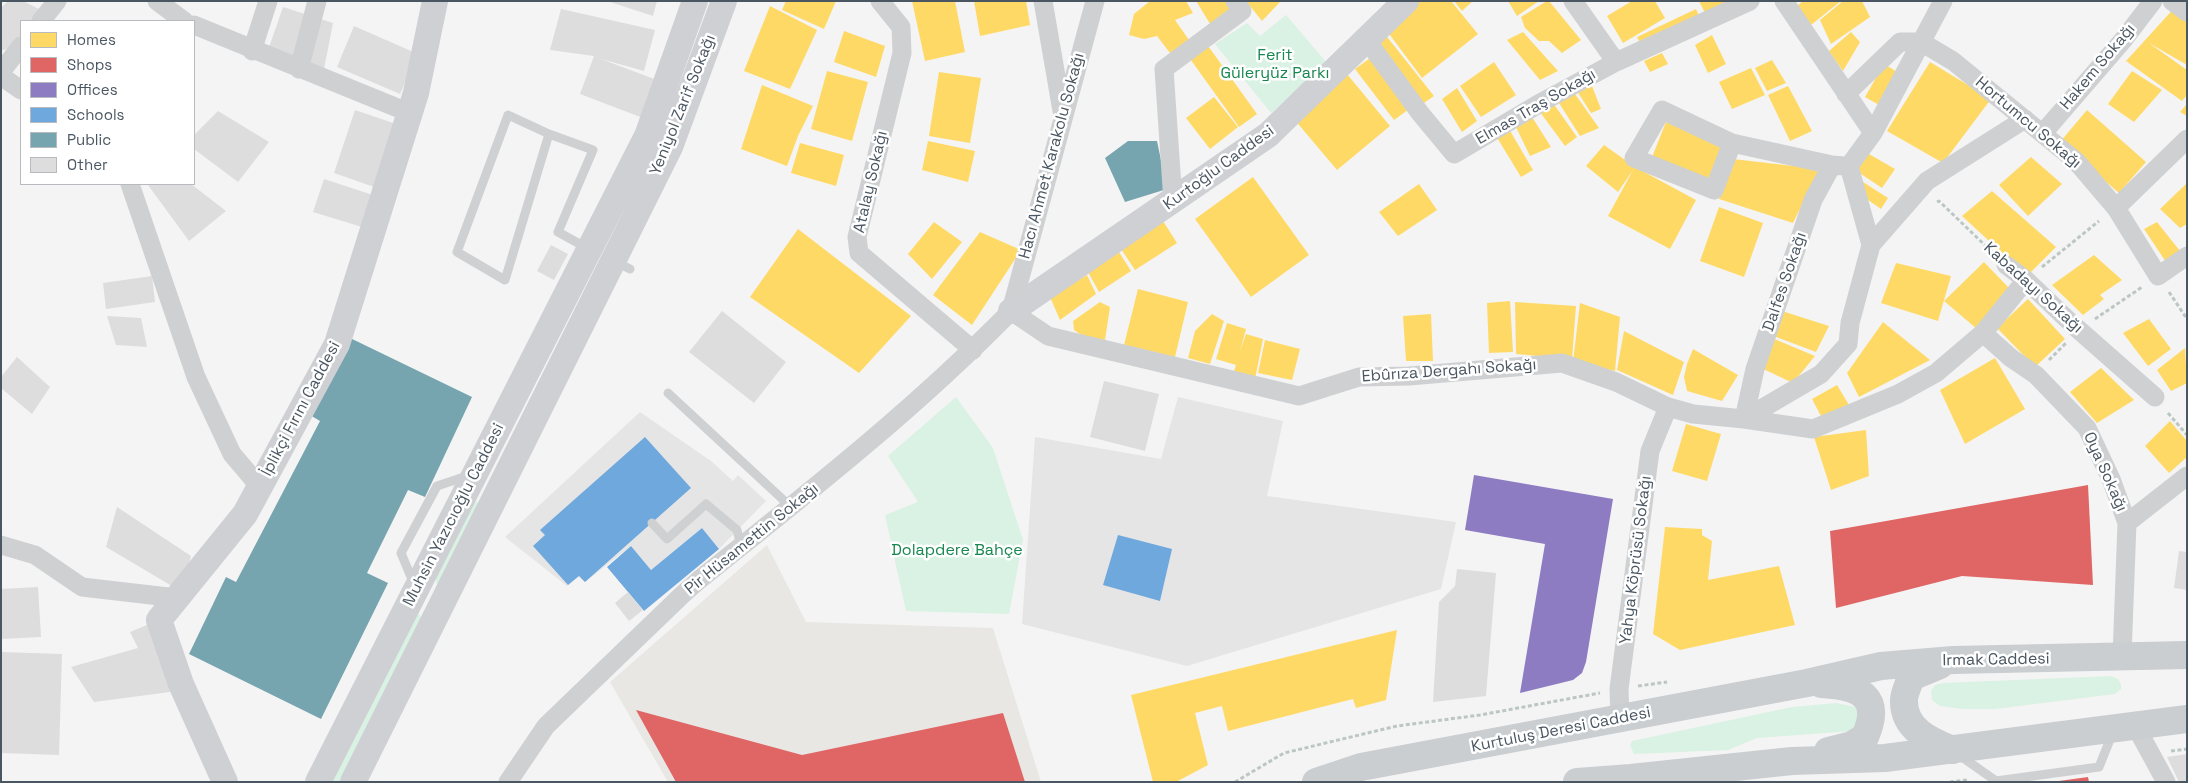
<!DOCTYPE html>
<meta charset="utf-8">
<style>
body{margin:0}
#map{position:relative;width:2188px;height:783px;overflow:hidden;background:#f4f4f4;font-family:"Space Grotesk",sans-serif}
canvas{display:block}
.frame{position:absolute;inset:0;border:2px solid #4a5661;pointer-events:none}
.legend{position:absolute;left:20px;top:20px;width:175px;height:165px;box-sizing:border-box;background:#fff;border:1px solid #b7bbc0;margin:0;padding:6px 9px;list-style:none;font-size:15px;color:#4a5661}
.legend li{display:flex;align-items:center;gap:10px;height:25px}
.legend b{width:25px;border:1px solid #b7bbc0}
</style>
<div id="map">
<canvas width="2188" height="783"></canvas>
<div class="frame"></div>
<ul class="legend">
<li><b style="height:14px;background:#ffd966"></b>Homes</li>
<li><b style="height:14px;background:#e06666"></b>Shops</li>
<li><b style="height:14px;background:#8e7cc3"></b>Offices</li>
<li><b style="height:14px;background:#6fa8dc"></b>Schools</li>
<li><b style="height:14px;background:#76a5af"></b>Public</li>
<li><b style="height:14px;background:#ddddde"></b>Other</li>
</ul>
</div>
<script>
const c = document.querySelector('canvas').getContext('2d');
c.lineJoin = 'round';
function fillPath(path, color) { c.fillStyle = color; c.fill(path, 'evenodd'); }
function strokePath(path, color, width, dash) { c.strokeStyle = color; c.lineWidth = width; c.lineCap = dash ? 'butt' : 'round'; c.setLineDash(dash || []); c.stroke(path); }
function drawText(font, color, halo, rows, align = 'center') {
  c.font = font + ' "Space Grotesk",sans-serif'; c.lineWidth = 5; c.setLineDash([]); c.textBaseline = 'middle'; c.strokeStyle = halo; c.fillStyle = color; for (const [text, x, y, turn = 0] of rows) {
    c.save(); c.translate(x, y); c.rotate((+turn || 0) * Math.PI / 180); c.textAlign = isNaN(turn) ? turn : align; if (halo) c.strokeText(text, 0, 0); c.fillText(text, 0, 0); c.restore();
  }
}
fillPath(new Path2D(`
 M767,545L806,622L993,628L1041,782H668L610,682Z`), '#e8e7e3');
fillPath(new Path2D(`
 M1178,397L1283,421L1267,496L1456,522L1441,589L1187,666L1022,624L1035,437L1161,459Z
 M640,412L711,461L733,481L738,475L766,501L719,549L702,528L651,570L631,546L585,582L579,576L567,586L505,537Z`), '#e6e5e6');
fillPath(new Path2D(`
 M1286,15L1327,63L1271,113L1215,44L1247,23L1260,36Z
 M956,397L993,448L1023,540L1009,614L906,611L885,515L918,502L888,456Z
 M477,501L479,506L442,581L436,584V578L473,503Z
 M413,614H419L423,621L342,782H329Z
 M2111,676L2118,679L2121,684V689L2115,694L1995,709H1962L1940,706L1932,700L1931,691L1935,685L1943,683Z
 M1836,703L1856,707L1861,715L1854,731L1757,738L1728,750L1634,754L1630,746L1632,741L1792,707Z`), '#d9f2e3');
fillPath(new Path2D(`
 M786,1H836L824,29L782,10Z
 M912,1H955L965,52L925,61Z
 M974,1H1026L1030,25L980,36Z
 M1150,1H1186L1193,13L1175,20L1189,40L1170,53L1157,36L1144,39L1129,35L1134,14Z
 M1196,1H1225L1231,11L1212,27Z
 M1246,1H1281L1262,21Z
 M1416,1H1451L1478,34L1422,78L1384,27Z
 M1454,1H1473L1462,11Z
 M1508,1H1539L1517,16Z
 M1547,1H1549L1581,40L1562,53L1549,41H1539L1525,28L1521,17Z
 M1632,1H1655L1665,18L1623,43L1607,16Z
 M1699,1H1728L1705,13Z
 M1803,1H1841L1811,25L1796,7Z
 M1843,1H1862L1870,17L1831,44L1820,20Z
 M2177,5L2187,14V65L2149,43L2187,70V95L2182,101L2126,61Z
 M770,6L817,30L790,89L744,71Z
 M1696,9L1701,20L1642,48L1637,37Z
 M844,31L885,46L876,77L834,62Z
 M1523,32L1558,71L1540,80L1507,40Z
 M1851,32L1860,42L1843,71L1829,51Z
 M1384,33L1434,96L1421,105L1372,42Z
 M1712,35L1726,64L1708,73L1695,45Z
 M1206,43L1257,114L1239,127L1188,56Z
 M1662,53L1668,64L1650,72L1644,61Z
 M1373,56L1412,107L1394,120L1355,69Z
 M1772,60L1786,83L1767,91L1755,68Z
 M1494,62L1516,95L1481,117L1460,86Z
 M1930,62L1991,99L1943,163L1887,131Z
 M1884,64L1899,73L1879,105L1865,97Z
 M1751,68L1765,95L1732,109L1719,82Z
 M827,71L868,82L852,141L811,129Z
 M2132,71L2162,90L2134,122L2108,104Z
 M939,72L981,78L970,143L929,136Z
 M1347,74L1390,126L1337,170L1294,119Z
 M1590,81L1601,109L1591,113L1577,91Z
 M762,85L813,106L798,136L787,166L741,149Z
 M1788,86L1812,131L1790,141L1768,95Z
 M1457,88L1477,121L1462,132L1442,99Z
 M1575,94L1599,128L1580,136L1559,103Z
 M1214,97L1238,127L1210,149L1186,118Z
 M1553,103L1577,137L1565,146L1540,112Z
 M2187,104V116L2180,112Z
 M2087,110L2146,162L2119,193L2060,142Z
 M1532,117L1551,147L1530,156L1515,125Z
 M1666,122L1723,146L1709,180L1652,157Z
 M1509,129L1533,170L1521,177L1496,136Z
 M928,141L975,151L968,182L922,170Z
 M800,143L844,155L836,186L791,173Z
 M1604,145L1635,167L1696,200L1670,249L1608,216L1633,170L1618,192L1586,166Z
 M1862,150L1895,169L1882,188L1852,168Z
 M2031,157L2062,184L2028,216L1999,185Z
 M1733,159L1820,169L1793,223L1719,199Z
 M1253,177L1309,255L1251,297L1195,219Z
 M1863,182L1888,198L1881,209L1858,193Z
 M1419,184L1437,210L1398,236L1379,212Z
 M2186,184L2187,224L2180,228L2160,209Z
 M1992,191L2056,247L2027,276L1962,216Z
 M1719,207L1763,223L1744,277L1700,261Z
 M1163,221L1177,243L1135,270L1121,249Z
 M934,222L962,242L932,279L908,254Z
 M2157,222L2184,256L2168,265L2144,229Z
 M798,229L911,316L859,373L750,297Z
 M980,232L1021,250L972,325L933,295Z
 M1119,252L1131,271L1099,292L1088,272Z
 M2094,255L2122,280L2100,295L2104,299L2083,315L2052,285Z
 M1984,262L2009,288L1977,329L1944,301Z
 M1896,263L1951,276L1938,321L1881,303Z
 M1087,275L1096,294L1060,320L1050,297Z
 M1138,289L1188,302L1175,357L1124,345Z
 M2028,299L2065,339L2035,367L1997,328Z
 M1510,301L1513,352L1489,353L1487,303Z
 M1100,302L1110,307L1105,340L1084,337L1074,330L1073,321Z
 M1515,302L1576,306L1572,359L1516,354Z
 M1580,303L1620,317L1615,371L1573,362Z
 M1782,311L1829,326L1816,352L1771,335Z
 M1212,314L1224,321L1210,364L1188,358L1195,331Z
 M1431,314L1433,361H1406L1403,316Z
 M2149,319L2171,349L2148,366L2123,333Z
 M1883,322L1930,360L1859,397L1847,373Z
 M1227,323L1246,329L1240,351L1246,334L1263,339L1255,379L1233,374L1236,365L1216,359Z
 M1624,331L1684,362L1673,395L1617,370Z
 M1772,338L1815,356L1793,383L1759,367Z
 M1265,340L1300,349L1292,380L1258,373Z
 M2185,348L2187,383L2171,391L2157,370Z
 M1693,349L1738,375L1722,401L1687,391L1684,377L1687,364Z
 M1995,358L2025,409L1965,444L1940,390Z
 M2101,368L2134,400L2097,423L2070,392Z
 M1837,385L1849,405L1823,420L1812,399Z
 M2170,421L2187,441V457L2169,473L2145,446Z
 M1686,424L1721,434L1707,481L1672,471Z
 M1866,430L1869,476L1831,490L1814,437Z
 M1665,527L1702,529V535L1712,541L1708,580L1779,566L1795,625L1680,650L1653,634Z
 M1397,630L1386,700L1356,708L1353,699L1228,731L1222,706L1195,713L1208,765L1176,782H1153L1131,695Z`), '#ffd966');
fillPath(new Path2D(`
 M2088,485L2093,585L1962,576L1836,608L1830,531Z
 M636,710L802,755L1003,713L1025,782H676Z
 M2088,777L2089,782H2059V781Z`), '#e06666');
fillPath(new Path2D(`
 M1474,475L1613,499L1586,662L1582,673L1573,680L1520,693L1545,544L1465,530Z`), '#8e7cc3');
fillPath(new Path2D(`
 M645,437L691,488L585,582L579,576L568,585L533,546L545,535L540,530Z
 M702,528L719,549L644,611L607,567L631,546L651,570Z
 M1118,535L1172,549L1160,601L1103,585Z`), '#6fa8dc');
fillPath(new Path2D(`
 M1128,141H1157L1167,189L1125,202L1105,158Z
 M348,337L472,397L425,497L408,490L367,573L388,583L321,719L189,654L226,577L236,582L320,421L310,415Z`), '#76a5af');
fillPath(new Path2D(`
 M8,1H23L43,11L35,21H21V38L14,46L1,51V8Z
 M607,1H657L653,16Z
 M283,7L333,23L324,69L266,56Z
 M561,9L655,30L644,71L601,59L657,80L643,118L580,94L594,56L550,50Z
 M354,26L418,54L400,94L337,67Z
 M355,110L399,125L377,188L334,173Z
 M218,111L269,142L238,182L194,149V135Z
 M324,179L373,195L362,227L313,212Z
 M150,184H191L226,211L189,241L148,185Z
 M551,245L568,254L554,280L537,271Z
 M152,276L155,302L106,309L103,283Z
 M722,311L786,362L754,403L689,352Z
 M107,316L141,318L147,347L116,345Z
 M17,357L50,387L32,414L1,388V377Z
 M1104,381L1159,394L1145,451L1090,437Z
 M117,507L191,556L182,592L106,547Z
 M2179,551L2187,552V590L2174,588Z
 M1457,569L1496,573L1486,696L1433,702L1439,602L1455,586Z
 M38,587L41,637L1,639V589Z
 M628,592L643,610L629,621L615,603Z
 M159,620L170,692L94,702L71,667L138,648L130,632Z
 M1,652L62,654L59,755L1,753Z
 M2187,754V782H2179L2167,757Z`), '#ddddde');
strokePath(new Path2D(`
 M1937,202L1939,201L1992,252
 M2042,267L2099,221
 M2169,292L2187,319
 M2095,319L2142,287
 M2049,360L2066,343
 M2168,413L2187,435
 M1638,686L1667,682
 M2171,751L2187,749
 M1235,782L1284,753L1397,726L1480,715L1600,693
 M1950,782L1967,780`), '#bcc7c4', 3, [4, 2.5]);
strokePath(new Path2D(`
 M549,134L508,115L457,252L505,280L549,134L593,150L558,232L587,248
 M616,262L630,269
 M668,393L791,507
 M652,523L667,539L706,504L737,530L741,546
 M414,584L401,553L437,486L467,476
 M1959,755L1996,781L2099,767L2113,732`), '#ced0d2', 9);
strokePath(new Path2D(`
 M157,1L184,21
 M880,1L901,27L902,53L857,237L859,253L973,350
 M1043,1L1062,111
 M1573,1L1616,62
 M1784,1L1873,133
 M2172,1L2187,12
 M41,21L57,1
 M194,25L410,113
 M1366,39L1420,113L1454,154L1542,102L1616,62L1750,1
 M252,51L268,1
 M299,69L317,1
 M1,72L21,46
 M1,76L21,90
 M1846,94L1900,42H1921L1953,61L2076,161L2116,208L2158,276L2187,256
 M2043,133L2124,39L2153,1
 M1732,143L1714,190L1634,158L1662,110L1732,143L1832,165
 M130,184L196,377L232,454L260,487
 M1173,202L1164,69L1242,11L1235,1
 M2116,208L2187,139
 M1871,245L1927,181L2025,119
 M2006,265L2026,280L2071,323L2155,397
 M1011,311L1048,336L1299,396L1359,377L1409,376L1562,363L1616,382L1668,407L1693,414L1744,419L1813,429L1898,394L1936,373L1983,333L2026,280
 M1011,311L1095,1
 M1983,333L2011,358L2036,375L2087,428L2111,479L2127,523L2122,657
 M1744,419L1821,374L1848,344L1850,323L1871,245L1849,166L1873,133L1943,1
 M1744,419L1755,369L1813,200L1832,165L1844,166
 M2127,523L2187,476
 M1,545L35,555L82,587L177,598
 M1620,718L1619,689L1650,451L1668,407
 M2135,725L2166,782
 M508,782L546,726L682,595L699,580C807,494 915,409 1011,311`), '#ced0d2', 19);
strokePath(new Path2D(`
 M1011,311L1268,135L1406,1
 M225,782L181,684L159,620L245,514L337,344L416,93L435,1
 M318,782L647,136L695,1
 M353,782L670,147L724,1`), '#ced0d4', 26);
strokePath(new Path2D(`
 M1940,665L1911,677C1909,684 1904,693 1904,700C1903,729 1930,741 1953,750
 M1821,684C1859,686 1883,696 1865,737L1852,745L1828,751
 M1316,782L1361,767L1807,683L1881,666L1953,660L2187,655
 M1577,782L1631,778L1792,761L1885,758L2187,719`), '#caced1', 28);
drawText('16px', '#17864f', '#fff', [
 ["Ferit",1275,56],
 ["Güleryüz Parkı",1275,74],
 ["Dolapdere Bahçe",957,551]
]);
drawText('16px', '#4a5661', '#fff', [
 ["Hakem Sokağı",2098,67,-50],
 ["Yeniyol Zarif Sokağı",683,105,-68],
 ["Elmas Traş Sokağı",1536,107,-30],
 ["Hortumcu Sokağı",2028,123,40],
 ["Hacı Ahmet Karakolu Sokağı",1052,156,-75],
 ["Kurtoğlu Caddesi",1219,168,-36],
 ["Atalay Sokağı",871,182,-77],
 ["Dalfes Sokağı",1785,282,-71],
 ["Kabadayı Sokağı",2033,288,42],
 ["Ebûrıza Dergahı Sokağı",1449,371,-4],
 ["İplikçi Fırını Caddesi",301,409,-62],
 ["Oya Sokağı",2105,472,66],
 ["Muhsin Yazıcıoğlu Caddesi",454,515,-63],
 ["Pir Hüsamettin Sokağı",752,539,-39],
 ["Yahya Köprüsü Sokağı",1636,560,-83],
 ["Irmak Caddesi",1996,660,-1],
 ["Kurtuluş Deresi Caddesi",1561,730,-11]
]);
</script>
